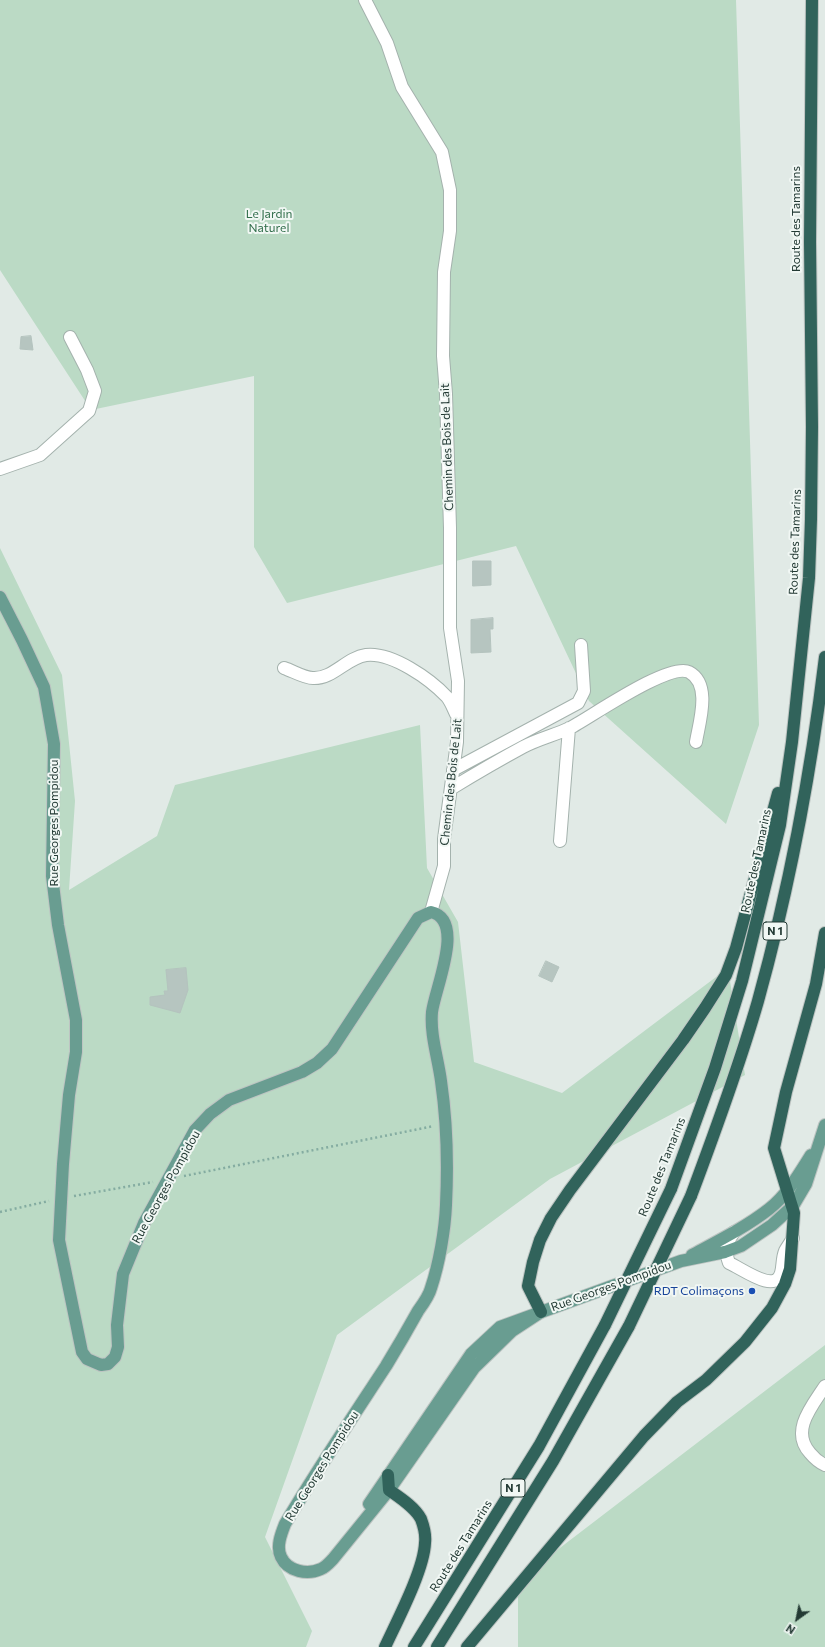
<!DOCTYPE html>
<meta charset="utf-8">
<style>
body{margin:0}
#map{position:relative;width:825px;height:1647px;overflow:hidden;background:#e1eae6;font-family:Commissioner,sans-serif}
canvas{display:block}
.north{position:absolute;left:777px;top:1599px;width:40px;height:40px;-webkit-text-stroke:3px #f1f7f4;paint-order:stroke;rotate:213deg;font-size:11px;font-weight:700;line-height:16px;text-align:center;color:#233a34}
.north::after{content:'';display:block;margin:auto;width:14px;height:18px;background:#233a34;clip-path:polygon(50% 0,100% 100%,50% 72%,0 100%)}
</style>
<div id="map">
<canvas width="825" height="1647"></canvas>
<div class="north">N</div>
</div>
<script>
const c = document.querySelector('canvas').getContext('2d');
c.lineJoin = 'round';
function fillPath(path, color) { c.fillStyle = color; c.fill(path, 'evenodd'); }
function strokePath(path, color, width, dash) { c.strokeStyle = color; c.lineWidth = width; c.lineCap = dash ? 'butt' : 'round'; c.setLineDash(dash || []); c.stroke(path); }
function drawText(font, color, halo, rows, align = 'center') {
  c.font = font + ' Commissioner,sans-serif'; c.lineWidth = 4; c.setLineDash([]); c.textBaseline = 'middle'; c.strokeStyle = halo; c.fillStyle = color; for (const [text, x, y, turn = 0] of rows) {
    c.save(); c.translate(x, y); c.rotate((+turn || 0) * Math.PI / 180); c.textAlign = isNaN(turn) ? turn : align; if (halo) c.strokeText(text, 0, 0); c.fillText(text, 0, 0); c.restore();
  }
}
fillPath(new Path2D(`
 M0,0H736L759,725L726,824L589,701L516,546L287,603L254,547V376L91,410L0,270Z
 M0,548L62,675L75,801L69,890L157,836L175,785L420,725L427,868L458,922L474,1062L562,1093L724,971L726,956L745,1075L550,1179L337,1335L265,1537L312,1631L306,1647H0Z
 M825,1345V1647H518V1580Z`), '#bbdac5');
const building = new Path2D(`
 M31,336L33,350L20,349L21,337Z
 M473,561H491V585L473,586Z
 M493,618V629H490L491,652L471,653V620Z
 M546,961L559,967L552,982L539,976Z
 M186,968L188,990L180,1013L150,1005V997L165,995L164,991H168L166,970Z`);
fillPath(building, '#b6c5c0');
strokePath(building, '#b4c3be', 1);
const minor = new Path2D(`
 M365,0L387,43L402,87L442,152L450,190V231L444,272L443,356L446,394L450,528V628L458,681L457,742L444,839V866L431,912
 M0,469L40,455L89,411L95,391L87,370L70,337
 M284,668C293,671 304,678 313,678C333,679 346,658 366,655C392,652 430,679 447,697C451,702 453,708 456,714
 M453,770L578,703L584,691L581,645
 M452,788C475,774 499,760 523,747C538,739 555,735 570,728C591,717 669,662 689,672C712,684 699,723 696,742
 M560,841L569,728
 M734,1232C726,1244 724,1249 729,1263C743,1269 775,1294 781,1273C783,1266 782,1258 785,1251C787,1247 791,1242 793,1238
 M825,1386C812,1406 790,1431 810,1453C815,1459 818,1462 825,1465`);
const major = new Path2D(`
 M0,597L22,640L44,687L54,744L52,876L58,925L76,1020V1052L69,1095L63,1164L59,1240L82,1352L87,1359L101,1365L108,1364L115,1357L118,1347L117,1325L123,1274L144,1223L195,1130L210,1114L229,1100L302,1072L317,1063L332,1049L418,918L431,912C466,920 435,988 432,1012C430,1035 438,1058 441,1081C447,1122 448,1164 446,1205C445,1230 439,1264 431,1288C429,1296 423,1304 418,1311C408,1329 397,1348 386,1366C352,1418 317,1470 285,1524C281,1534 276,1547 281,1557C288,1572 308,1575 321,1569C326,1567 330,1562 333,1559L389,1490L474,1368L512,1331L541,1312
 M692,1255C718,1241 746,1227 769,1209C787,1195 799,1174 811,1155
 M369,1504L471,1354L500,1327L681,1261L725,1252L741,1246L772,1225L793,1206L806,1184L825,1125`);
const highway = new Path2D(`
 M671,1189L715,1068L742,981L780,825L792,742L809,578L811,519L812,427L810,242L812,0
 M691,1196C715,1132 739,1067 758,1001C789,889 811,773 825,657
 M541,1312L528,1286L533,1262L540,1240L551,1218L570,1190L683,1040L705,1008L726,975L736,948L778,793
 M385,1647C397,1621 424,1570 425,1543C426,1535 424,1527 421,1519C415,1507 399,1497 389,1490L388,1475
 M414,1647L539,1446L605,1325
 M437,1647L553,1461L629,1326
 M467,1647L644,1436L677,1402L706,1380L745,1342L772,1308L785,1284L790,1269L794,1213L774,1148L786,1092L816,984L825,933`);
strokePath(minor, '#a4b2ad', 14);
strokePath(major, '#bdc4c2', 14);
strokePath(highway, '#bdc4c2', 14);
strokePath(new Path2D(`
 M184,1176L434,1126
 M74,1196L153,1182
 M0,1212L49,1201`), '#84aca1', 2.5, [2, 3]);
strokePath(minor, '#fff', 12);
strokePath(major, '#699d91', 12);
strokePath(highway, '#31635b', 12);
const highwayBridge = new Path2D(`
 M605,1325L671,1189
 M629,1326L691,1196`);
strokePath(highwayBridge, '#bdc4c2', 14, []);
strokePath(highwayBridge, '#31635b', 12);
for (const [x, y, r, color] of [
 [752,1291,4,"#1a4fb4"]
]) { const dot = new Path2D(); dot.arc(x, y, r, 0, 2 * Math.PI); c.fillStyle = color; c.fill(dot); strokePath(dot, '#f1f7f4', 1.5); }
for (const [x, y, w] of [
 [775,931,24],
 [513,1488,24]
]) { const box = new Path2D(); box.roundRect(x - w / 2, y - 9, w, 18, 3); c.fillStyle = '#f1f7f4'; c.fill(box); strokePath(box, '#233a34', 1); }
drawText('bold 11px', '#233a34', null, [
 ["N 1",775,931],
 ["N 1",513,1488]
]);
drawText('12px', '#306d4a', '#f1f7f4', [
 ["Le Jardin",269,214],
 ["Naturel",269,228]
]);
drawText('12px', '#233a34', '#f1f7f4', [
 ["Route des Tamarins",796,219,-90],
 ["Chemin des Bois de Lait",447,447,-92],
 ["Route des Tamarins",795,542,-88],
 ["Chemin des Bois de Lait",451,782,-84],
 ["Rue Georges Pompidou",54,823,-90],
 ["Route des Tamarins",756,861,-78],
 ["Route des Tamarins",662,1167,-68],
 ["Rue Georges Pompidou",166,1187,-61],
 ["Rue Georges Pompidou",611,1286,-20],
 ["Rue Georges Pompidou",322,1466,-58],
 ["Route des Tamarins",461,1546,-58]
]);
drawText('12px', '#164399', '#f1f7f4', [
 ["RDT Colimaçons",744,1291]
], 'right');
</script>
